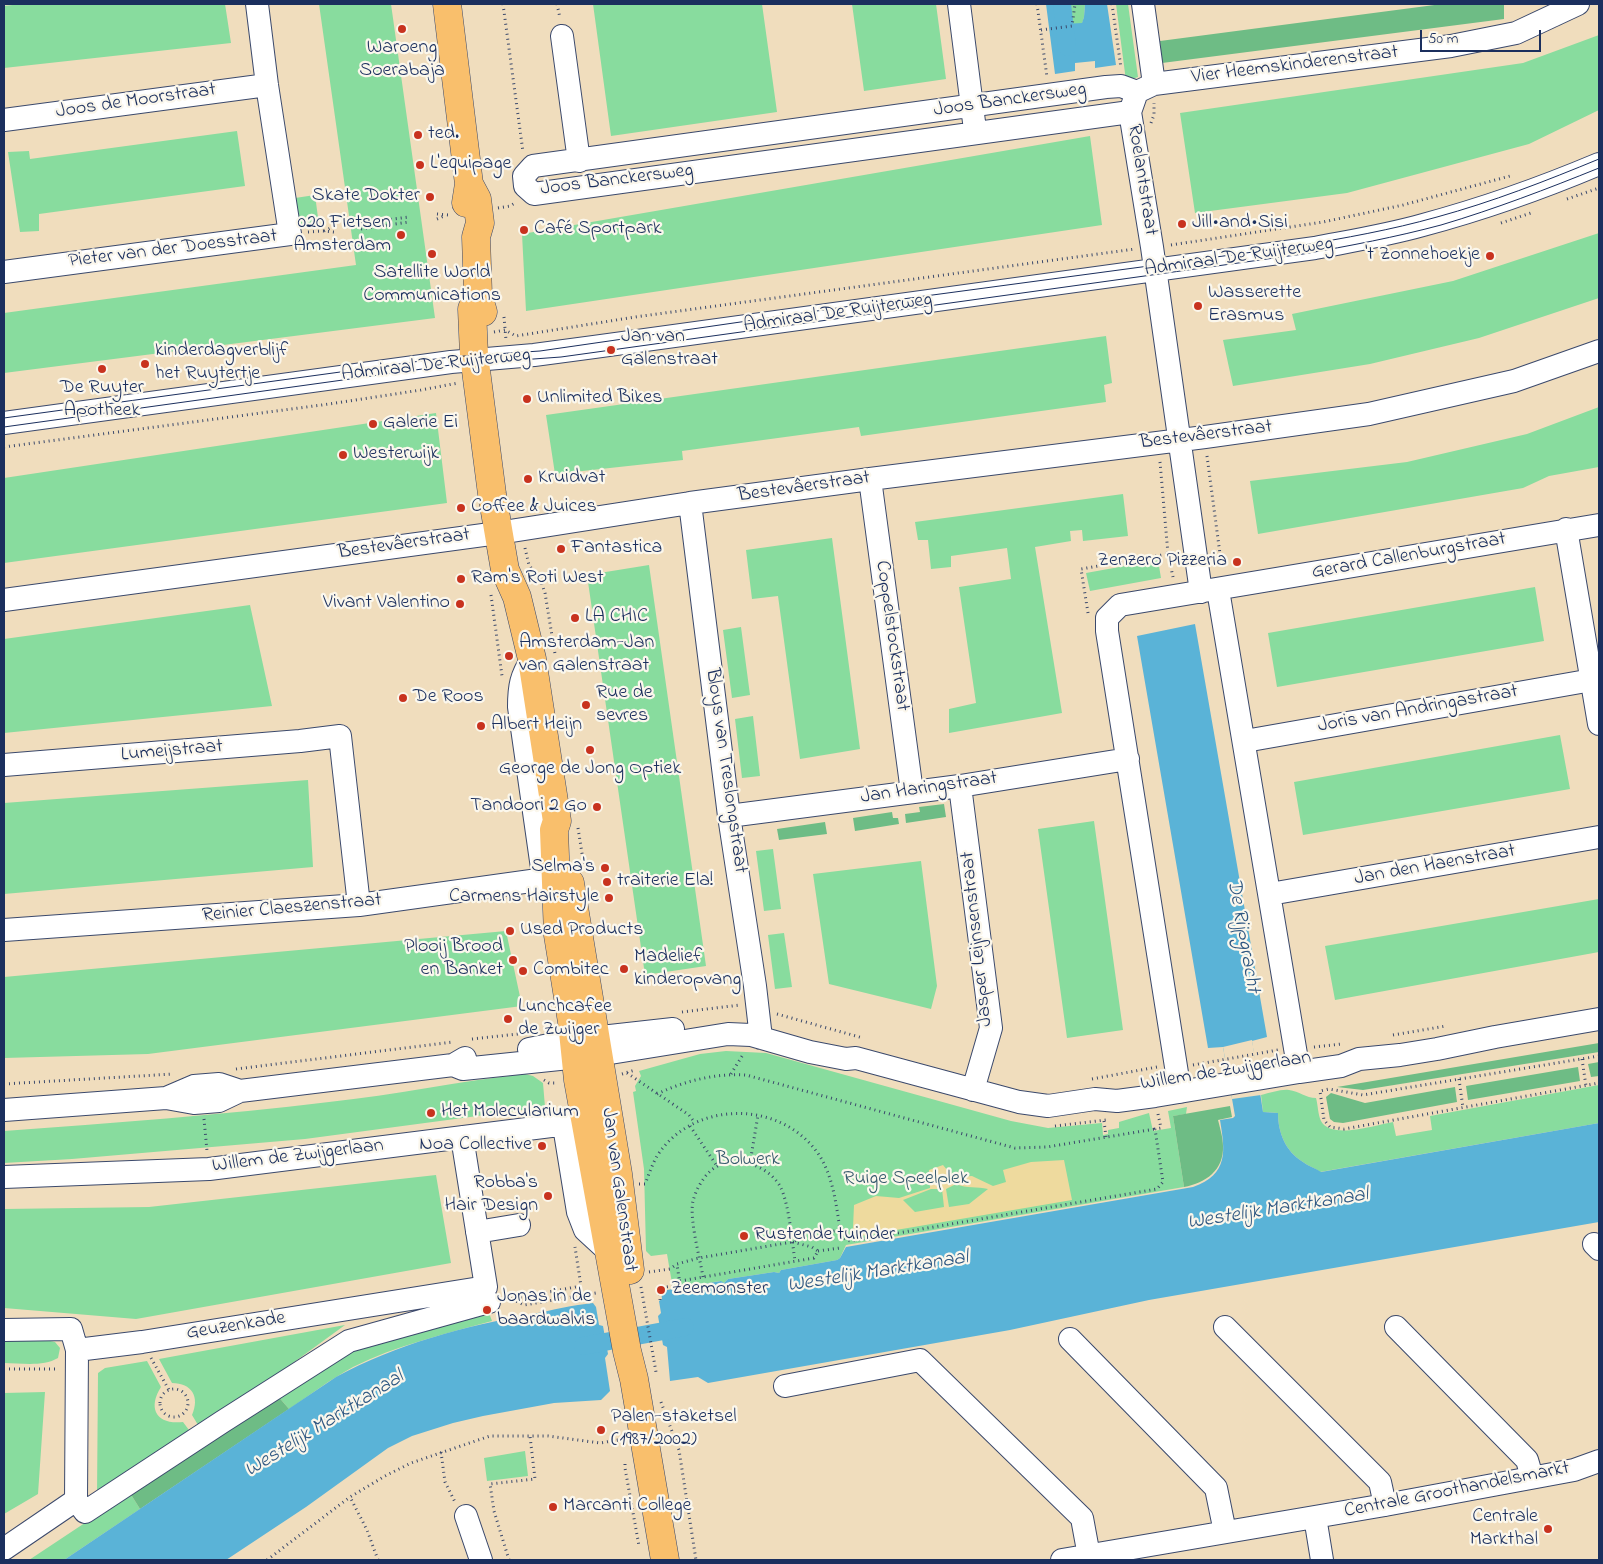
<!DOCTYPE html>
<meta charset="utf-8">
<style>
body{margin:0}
#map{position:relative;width:1603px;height:1564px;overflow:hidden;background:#f0ddbd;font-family:"Indie Flower",sans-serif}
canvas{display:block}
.frame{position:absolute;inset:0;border:5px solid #1b2f5e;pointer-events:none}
.scale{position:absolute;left:1420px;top:30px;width:121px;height:22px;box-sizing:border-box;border:2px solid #1b2f5e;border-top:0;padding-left:6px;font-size:15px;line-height:18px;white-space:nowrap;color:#1b2f5e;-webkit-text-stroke:4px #fbf7ec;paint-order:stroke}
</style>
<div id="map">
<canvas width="1603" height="1564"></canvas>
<div class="frame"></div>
<div class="scale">50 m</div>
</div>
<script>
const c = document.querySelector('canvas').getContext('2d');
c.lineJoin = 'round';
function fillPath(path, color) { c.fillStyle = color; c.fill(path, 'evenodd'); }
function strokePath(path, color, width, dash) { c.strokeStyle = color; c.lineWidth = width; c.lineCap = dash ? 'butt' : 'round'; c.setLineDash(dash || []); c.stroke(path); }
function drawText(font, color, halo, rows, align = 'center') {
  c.font = font + ' "Indie Flower",sans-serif'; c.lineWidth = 4.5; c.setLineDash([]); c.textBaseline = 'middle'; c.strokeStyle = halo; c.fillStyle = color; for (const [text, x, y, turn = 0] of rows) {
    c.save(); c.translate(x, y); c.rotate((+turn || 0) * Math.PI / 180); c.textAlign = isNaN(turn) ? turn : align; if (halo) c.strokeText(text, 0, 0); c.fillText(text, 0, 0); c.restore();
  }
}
fillPath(new Path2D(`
 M21,4H225L231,43L4,68V6Z
 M319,4H391L435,318L4,373V313L356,265Z
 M593,4H762L777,112L611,136Z
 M852,4H936L946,79L864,91Z
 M1063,4H1085L1084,17L1082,24H1063Z
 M1116,4H1128L1138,77L1126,81Z
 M1599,35V110L1529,144L1347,193L1195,213L1180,113L1523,63Z
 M237,131L245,186L39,214V231L20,232L8,152L29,151L30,159Z
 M1090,136L1102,225L526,311L522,234Z
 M315,195L319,225L299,228L295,198Z
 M1599,233V298L1479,338L1370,364L1233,386L1223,340L1296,330L1292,314L1453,281Z
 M1106,336L1112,383L1104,385L1106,402L861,436L859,427L682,451L683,460L555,474L546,415Z
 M1599,407V467L1549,476L1523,488L1258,534L1250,481L1407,462L1527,434Z
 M436,413L447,503L4,563V478Z
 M1123,494L1128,536L1083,541L1082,530L1070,531L1071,541L1035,547L1062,713L949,733V709L976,703L959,587L1011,579L1007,548L951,556V567L931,569L928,540H918L915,522Z
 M832,538L860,749L800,759L778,596L752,599L746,550Z
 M1158,560L1161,578L1090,591L1086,573Z
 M649,565L706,966L645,975L587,575Z
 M1535,587L1544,641L1277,687L1268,633Z
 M250,605L272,706L4,733V639Z
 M741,627L750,695L732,698L723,630Z
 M753,716L760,776L742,778L735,719Z
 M1560,735L1570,789L1303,835L1294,782Z
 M308,780L313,867L4,894V803Z
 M1094,821L1123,1030L1067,1038L1038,829Z
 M773,849L781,909L764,911L756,851Z
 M921,861L937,986L931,1009L829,984L813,874Z
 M1599,899V952L1335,1000L1325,946Z
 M506,931L522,1006L148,1054L4,1058V977Z
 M784,933L792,987L775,989L768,935Z
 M726,1051L766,1053L1011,1121L1048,1128L1102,1123L1103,1135L1108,1134V1130L1119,1128V1122L1149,1113L1153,1131L1171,1128L1168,1111L1187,1107L1186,1114L1173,1116L1184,1187L846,1245L840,1258L837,1260L781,1270L779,1273L774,1272L728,1279L724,1283L720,1281L673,1289L667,1254L651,1256L646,1251L644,1169L633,1092L636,1091L635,1086L641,1076L639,1071L700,1054Z
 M525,1074L533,1076L543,1083L545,1107L305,1139L72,1159L4,1163V1131C112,1123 221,1115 329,1102C395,1095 460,1081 525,1074Z
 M1599,1085V1123L1320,1172C1315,1168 1308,1166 1303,1162C1285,1151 1278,1132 1278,1113L1263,1112L1261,1095C1270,1093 1281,1089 1289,1090C1299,1091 1306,1098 1316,1098C1318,1105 1318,1115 1321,1121C1331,1140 1376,1125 1393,1122L1396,1136L1432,1130L1430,1116Z
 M436,1175L451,1263L136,1319L4,1308V1209L149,1207Z
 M485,1302L492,1321C445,1334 397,1345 353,1367C331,1379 310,1395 289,1409L277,1395L325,1360Z
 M345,1325L201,1430L192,1415C200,1397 192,1383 172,1383L159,1359Z
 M46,1340L55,1342L60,1348L58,1358C43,1367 21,1363 4,1363V1341Z
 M147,1361L161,1387C147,1409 157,1425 183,1422L192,1434L97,1496L98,1373L105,1368Z
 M45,1392L38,1494L4,1514V1393Z
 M525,1451L528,1476L487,1481L484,1458Z
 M130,1493L140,1509L64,1560H29Z`), '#88dc9e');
fillPath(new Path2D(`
 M1442,4H1504V19L1162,63L1160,41Z
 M944,804L946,817L906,823L905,814L920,812L919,807Z
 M892,812L893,818H898L899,824L855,831L853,818Z
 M825,822L827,834L779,840L777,829Z
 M1599,1043V1052L1363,1090L1337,1087Z
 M1599,1062V1076L1591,1077L1588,1064Z
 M1578,1067L1580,1081L1468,1100L1466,1086Z
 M1455,1087L1457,1102L1343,1123L1334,1122L1330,1119L1326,1097L1331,1093L1365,1103Z
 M1230,1106L1232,1117L1218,1120C1220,1128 1223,1138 1223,1146C1224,1170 1206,1183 1184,1187L1173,1116Z
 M277,1395L289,1409L140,1509L130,1493Z`), '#6ebc85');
fillPath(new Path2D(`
 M1064,1160L1072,1200L855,1237L853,1228L854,1205L876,1196L899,1198L930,1188L929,1170L943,1165L953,1177L972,1176L993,1186L1006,1182L1003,1170L1031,1162ZM956,1184C967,1189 977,1186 988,1189L969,1204L949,1207L946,1189ZM931,1189H942L944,1207L915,1212L903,1200Z`), '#eeda9e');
fillPath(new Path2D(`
 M1046,4H1063L1062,12L1063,24L1082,23L1084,17L1085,4H1107L1116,65L1095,68V61L1075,63V71L1055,74Z
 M1195,624L1267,1037L1252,1041L1263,1112L1278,1113C1278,1132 1285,1151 1303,1162C1308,1166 1315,1168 1321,1172L1599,1123V1222L1149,1300L1010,1330L708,1383L698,1377L670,1381L667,1347L663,1345L658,1316L661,1313L659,1301L662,1299L661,1291L721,1281L724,1283L728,1279L774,1272L779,1273L781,1270L837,1260L840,1258L846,1247L1193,1187C1229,1174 1225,1151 1220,1120L1233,1118L1235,1116L1223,1047L1208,1048L1137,636Z
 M593,1303L596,1307L599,1325L603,1326L608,1354L605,1358L610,1391L601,1400L554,1403L483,1416L453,1423L412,1436L388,1448L306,1507L226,1560H64L336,1377C397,1344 464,1326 533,1314C552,1310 573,1305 593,1303Z`), '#5ab3d7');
fillPath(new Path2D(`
 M1252,1040L1261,1095L1232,1099L1223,1047Z`), '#f0ddbd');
strokePath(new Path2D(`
 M1062,4L1067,47
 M583,1346L685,1327`), '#5ab3d7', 18);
const minor = new Path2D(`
 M959,4L974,122
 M1143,4L1154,84
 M562,36L579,161
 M1130,112L534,194L525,186L524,176L533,166L1106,87L1121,86L1137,92
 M4,120L267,85
 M4,272L290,234L267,85L257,4
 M4,423L451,362L534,355L594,347L1315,248C1351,241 1388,235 1423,225C1483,209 1542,188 1599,164
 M870,479L912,792
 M690,503L729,816L755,986L761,1038
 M1566,529L1599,724
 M1218,590L1299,1072
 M1201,592L1152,247L1130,112L1137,92L1154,84L1451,46L1516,33L1578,4
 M4,600L498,533L690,503L870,479L1205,437L1369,414L1514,381L1599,351
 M532,659C521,676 519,686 519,707L544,882
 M1245,741L1592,680
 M4,765L300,741L340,736L359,905
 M960,786L991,1028L973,1090
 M729,816L960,786L1128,759
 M1270,894L1599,837
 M4,930L359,905L531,881L555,885L569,895
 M529,1049L574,1040L673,1029
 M453,1065L463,1069L598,1055L728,1034L751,1035L810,1052L846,1059L856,1058L1019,1102L1048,1106L1095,1099L1117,1101L1155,1096L1299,1072L1341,1066L1359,1059L1400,1055L1437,1049L1495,1037L1599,1019
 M1180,1092L1107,631V618L1120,605L1599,525
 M166,1098L194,1086L219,1084L240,1091
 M4,1110L166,1098L194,1103L219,1101L240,1091L453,1065L465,1058
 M564,1126L578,1212L585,1230L610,1253
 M462,1137L486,1287L142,1342L77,1350L76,1500L85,1512L222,1422L349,1341L489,1302
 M4,1177L209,1169L551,1126C571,1126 572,1123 582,1107
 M477,1232L519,1225
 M1594,1244L1599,1249
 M1225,1327L1380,1482L1385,1505
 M1396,1327L1527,1460L1532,1477
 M4,1330L71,1329L77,1350
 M1070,1339L1216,1488L1225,1532
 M785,1386L920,1360L1082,1518L1089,1556
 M466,1516L481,1560
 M1315,1517L1322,1560
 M4,1549L76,1500
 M1062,1560L1385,1505L1574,1470L1599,1461`);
const major = new Path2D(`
 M447,4L469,184L466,203
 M469,184L477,199L480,223L476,237L478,295L483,312
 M478,295L472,309L474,355L492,494L505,570L517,597L532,659L557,821L554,830L558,935L572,1022L578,1080L627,1351L634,1379L665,1560
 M570,883L618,1174L630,1270`);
strokePath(minor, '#3b496c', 24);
strokePath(major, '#3b496c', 29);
strokePath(new Path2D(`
 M503,4L523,152
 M557,4L560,18
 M1037,4L1047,77
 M1112,4L1121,68
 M1041,30L1072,26L1075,4
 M1151,123L1154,115V103
 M1567,199L1599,188
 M498,208L510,206L515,203
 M437,214L449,215
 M437,219L444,216
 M361,223L409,217
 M1501,223L1531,213
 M361,229L409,222
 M324,231L333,227
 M308,232L323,231L334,232
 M1171,245L1323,222L1403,205L1510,176
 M504,317L506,340
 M494,332L505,330L516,336L635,317L1135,249
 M4,447L329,404L421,390L458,383
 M1207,456L1222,569
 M1160,462L1168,554L1173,577
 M525,548L529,565L541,581L545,593L555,654
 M491,595L502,676
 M1088,613L1081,569L1168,554
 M578,828L584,866
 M682,1012L740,1005
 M777,1014L863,1038
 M1393,1035L1446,1026
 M472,1039L518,1034
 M1314,1047L1342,1044
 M1599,1056L1363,1095L1329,1089L1320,1091L1324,1120L1330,1127L1344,1129L1599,1083
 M1582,1059L1586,1086
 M1193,1065L1278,1050
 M236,1069L453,1042
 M627,1073L689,1115L695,1123
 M622,1074L635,1070
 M731,1074L744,1053
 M1092,1079L1157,1067
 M1459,1079L1463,1108
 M544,1080L549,1083H557
 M4,1084L173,1074
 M657,1094C684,1081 716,1073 746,1075L1015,1148L1047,1147L1155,1129
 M204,1119L207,1151
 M1104,1121L1106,1137
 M690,1126L717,1166
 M1055,1126L1106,1120
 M750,1163L758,1115
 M639,1184H645C649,1174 652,1165 657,1156C692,1101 778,1099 817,1152C834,1176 836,1206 841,1235L846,1240L851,1241L1157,1189L1163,1182L1155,1129L1161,1128L1158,1114
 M818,1251L840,1248
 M649,1272L670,1269L677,1264L699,1258L792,1242L811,1235L840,1230
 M703,1277C700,1258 689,1219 693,1201C696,1189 705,1173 716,1167C737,1154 768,1166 780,1186C789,1203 792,1241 795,1261
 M680,1281L814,1258L818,1251L812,1247L792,1242
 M641,1287L656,1372
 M511,1299L581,1286L575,1247
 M512,1299L524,1305L596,1293
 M660,1300L659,1288L680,1285L677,1264
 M151,1358L169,1390
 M4,1369H58
 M160 1403a14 14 0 1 1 28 0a14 14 0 1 1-28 0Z
 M661,1402L679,1450L696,1560
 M441,1452L445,1482L455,1502
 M625,1464V1468L639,1546
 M267,1560L350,1497
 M378,1560L367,1530L350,1497L385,1476L411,1463L490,1436H548L600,1443L624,1439
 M509,1560L494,1511L490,1484L535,1479L530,1436`), '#3b496c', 3, [1, 4]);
strokePath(minor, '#fff', 22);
strokePath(major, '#f9bf6c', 28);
strokePath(new Path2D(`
 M4,418L450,357L540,351L858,305L1298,246C1345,238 1391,230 1437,217C1492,202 1546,181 1599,159
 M4,427L451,365L561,357L1303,254C1349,246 1396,237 1441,225C1495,209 1547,189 1599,168`), '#1b2f5e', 1);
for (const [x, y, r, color] of [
 [402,29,5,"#c8321e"],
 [418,135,5,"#c8321e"],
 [420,165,5,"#c8321e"],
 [430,197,5,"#c8321e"],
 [1182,224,5,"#c8321e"],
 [524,230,5,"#c8321e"],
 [401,235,5,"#c8321e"],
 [432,254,5,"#c8321e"],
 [1490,256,5,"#c8321e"],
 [1198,306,5,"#c8321e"],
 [611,350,5,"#c8321e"],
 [145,364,5,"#c8321e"],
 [102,369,5,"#c8321e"],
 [527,399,5,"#c8321e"],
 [373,424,5,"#c8321e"],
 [343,455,5,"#c8321e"],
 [528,479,5,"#c8321e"],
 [461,508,5,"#c8321e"],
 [561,549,5,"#c8321e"],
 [1237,562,5,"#c8321e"],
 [461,579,5,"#c8321e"],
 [460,604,5,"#c8321e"],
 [575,618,5,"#c8321e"],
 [509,656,5,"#c8321e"],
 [403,698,5,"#c8321e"],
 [586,705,5,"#c8321e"],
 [481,726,5,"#c8321e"],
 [590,750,5,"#c8321e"],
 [597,807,5,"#c8321e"],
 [605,868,5,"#c8321e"],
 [607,882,5,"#c8321e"],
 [609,898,5,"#c8321e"],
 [510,931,5,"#c8321e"],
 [513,960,5,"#c8321e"],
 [624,969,5,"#c8321e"],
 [523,971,5,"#c8321e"],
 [508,1019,5,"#c8321e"],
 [431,1113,5,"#c8321e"],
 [542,1146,5,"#c8321e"],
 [548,1196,5,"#c8321e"],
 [744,1236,5,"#c8321e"],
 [661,1290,5,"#c8321e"],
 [487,1310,5,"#c8321e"],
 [601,1430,5,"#c8321e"],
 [553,1507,5,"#c8321e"],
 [1548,1529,5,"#c8321e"]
]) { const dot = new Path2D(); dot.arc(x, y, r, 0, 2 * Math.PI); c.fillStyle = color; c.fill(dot); strokePath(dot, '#fbf7ec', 2); }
drawText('20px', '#1b2f5e', '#fbf7ec', [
 ["Waroeng",402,49,"center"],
 ["Soerabaja",402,72,"center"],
 ["ted.",428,135],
 ["L'equipage",430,165],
 ["Skate Dokter",420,197,"right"],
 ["020 Fietsen",391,224,"right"],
 ["Amsterdam",391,247,"right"],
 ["Jill•and•Sisi",1192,224],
 ["Café Sportpark",534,230],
 ["'t Zonnehoekje",1480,256,"right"],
 ["Satellite World",432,274,"center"],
 ["Communications",432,297,"center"],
 ["Wasserette",1208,294],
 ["Erasmus",1208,317],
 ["Jan van",621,338],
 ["Galenstraat",621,361],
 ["kinderdagverblijf",155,352],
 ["het Ruytertje",155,375],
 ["De Ruyter",102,389,"center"],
 ["Apotheek",102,412,"center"],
 ["Unlimited Bikes",537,399],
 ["Galerie Ei",383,424],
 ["Westerwijk",353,455],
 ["Kruidvat",538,479],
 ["Coffee & Juices",471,508],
 ["Fantastica",571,549],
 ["Zenzero Pizzeria",1227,562,"right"],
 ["Ram's Roti West",471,579],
 ["Vivant Valentino",450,604,"right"],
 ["LA CHIC",585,618],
 ["Amsterdam-Jan",519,644],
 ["van Galenstraat",519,667],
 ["Rue de",596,694],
 ["sevres",596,717],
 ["De Roos",413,698],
 ["Albert Heijn",491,726],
 ["George de Jong Optiek",590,770,"center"],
 ["Tandoori 2 Go",587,807,"right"],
 ["Selma's",595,868,"right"],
 ["traiterie Ela!",617,882],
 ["Carmens Hairstyle",599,898,"right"],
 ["Used Products",520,931],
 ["Plooij Brood",503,948,"right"],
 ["en Banket",503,971,"right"],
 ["Madelief",634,958],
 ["kinderopvang",634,981],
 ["Combitec",533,971],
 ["Lunchcafee",518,1008],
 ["de Zwijger",518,1031],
 ["Het Molecularium",441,1113],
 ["Noa Collective",532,1146,"right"],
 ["Robba's",538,1184,"right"],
 ["Hair Design",538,1207,"right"],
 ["Rustende tuinder",754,1236],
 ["Zeemonster",671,1290],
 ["Jonas in de",497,1298],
 ["baardwalvis",497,1321],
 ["Palen-staketsel",611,1418],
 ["(1987/2002)",611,1441],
 ["Marcanti College",563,1507],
 ["Centrale",1538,1518,"right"],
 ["Markthal",1538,1541,"right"]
], 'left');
drawText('20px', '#1b2f5e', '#fbf7ec', [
 ["Vier Heemskinderenstraat",1295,66,-7],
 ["Joos Banckersweg",1010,101,-8],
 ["Joos de Moorstraat",136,102,-8],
 ["Roelantstraat",1141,180,81],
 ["Joos Banckersweg",617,181,-7],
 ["Pieter van der Doesstraat",173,250,-7],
 ["Admiraal De Ruijterweg",1239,258,-8],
 ["Admiraal De Ruijterweg",838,314,-8],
 ["Admiraal De Ruijterweg",436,366,-6],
 ["Bestevâerstraat",1206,436,-7],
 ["Bestevâerstraat",804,488,-8],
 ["Bestevâerstraat",404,545,-8],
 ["Gerard Callenburgstraat",1409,557,-10],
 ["Coppelstockstraat",891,636,82],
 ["Joris van Andringastraat",1418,710,-10],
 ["Lumeijstraat",172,752,-5],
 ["Bloys van Treslongstraat",725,771,82],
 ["Jan Haringstraat",929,789,-8],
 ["Jan den Haenstraat",1435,866,-10],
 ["Reinier Claeszenstraat",292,909,-5],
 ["Jasper Leijnsenstraat",978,939,-96],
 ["Willem de Zwijgerlaan",1226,1072,-9],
 ["Willem de Zwijgerlaan",298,1157,-7],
 ["Jan van Galenstraat",618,1190,82],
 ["Geuzenkade",236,1327,-9],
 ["Centrale Groothandelsmarkt",1457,1491,-11]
]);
drawText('20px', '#365a6e', '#fbf7ec', [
 ["Bolwerk",748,1161],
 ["Ruige Speelplek",906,1180]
]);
drawText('italic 21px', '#2e5782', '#fbf7ec', [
 ["De Rijpgracht",1242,936,80],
 ["Westelijk Marktkanaal",1278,1210,-9],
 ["Westelijk Marktkanaal",878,1273,-9],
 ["Westelijk Marktkanaal",325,1425,-32]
]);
</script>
